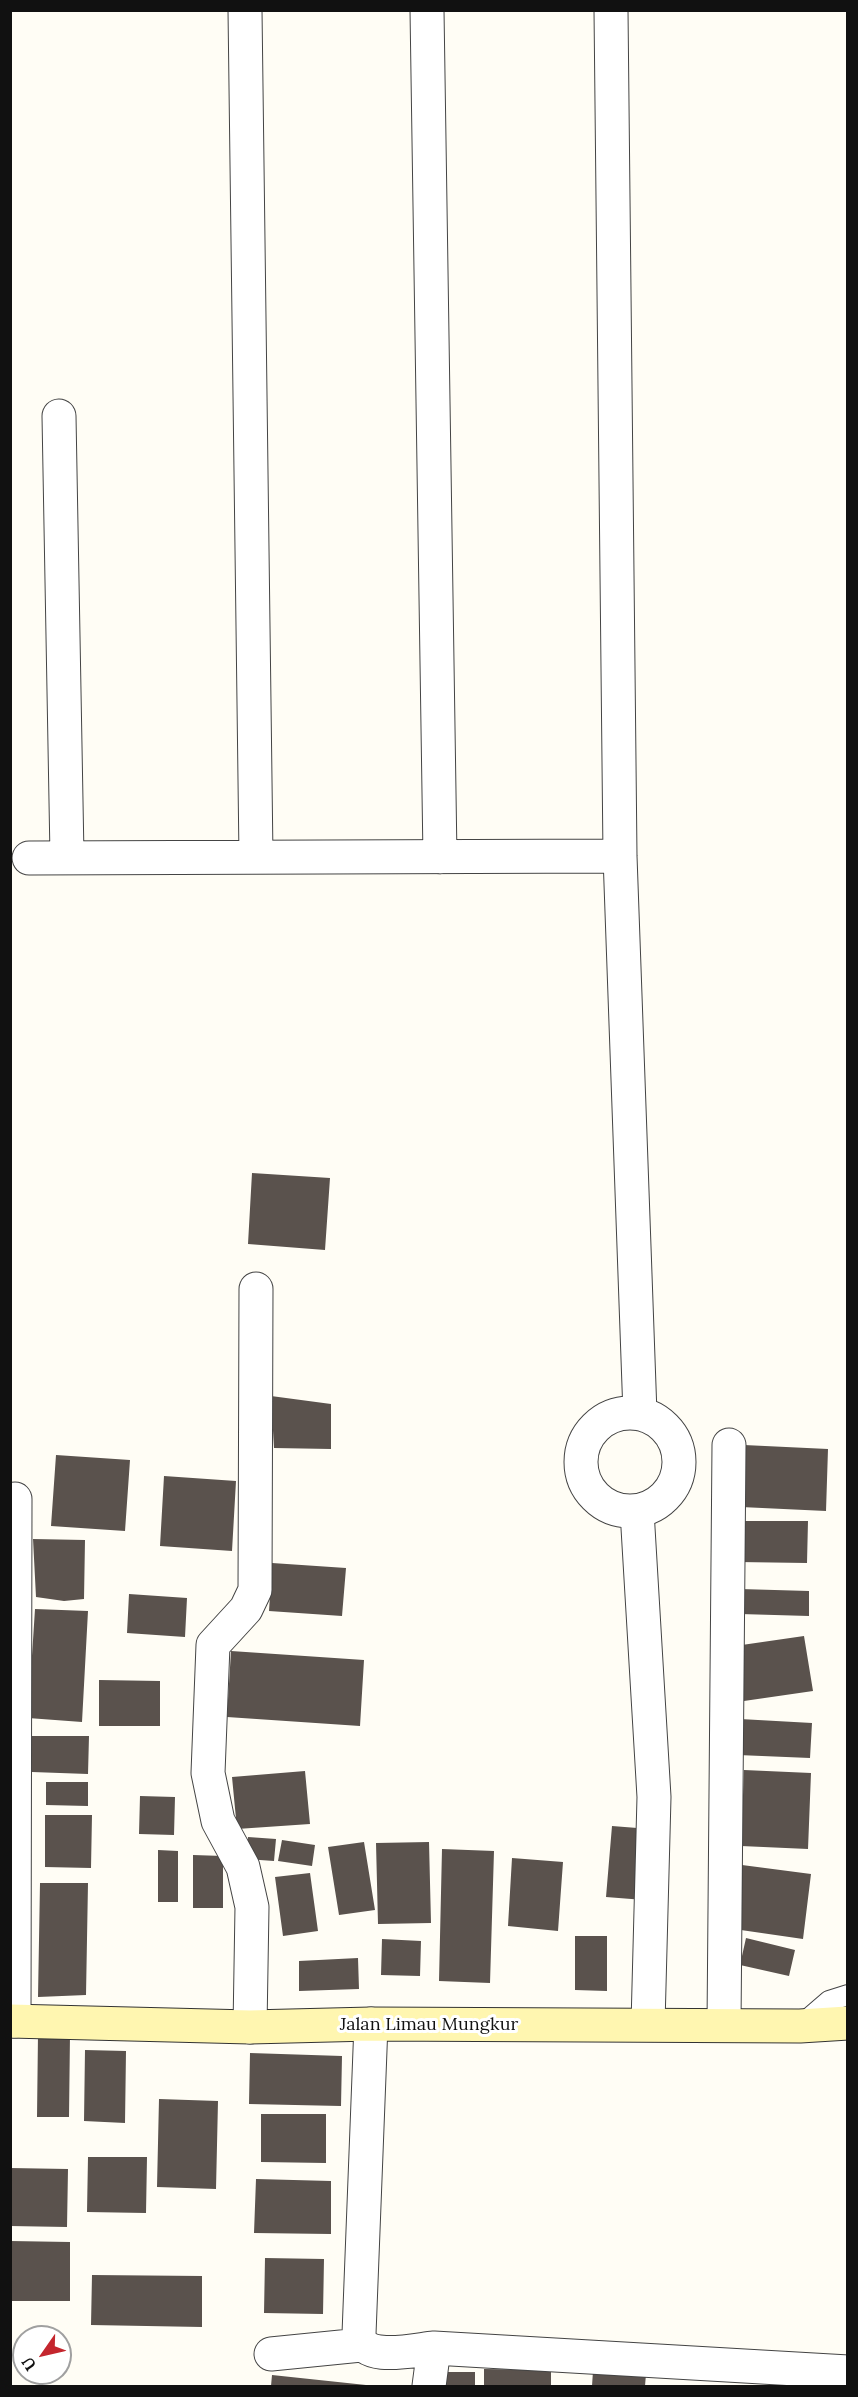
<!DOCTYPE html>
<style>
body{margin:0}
#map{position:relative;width:858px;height:2397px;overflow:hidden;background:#fffdf5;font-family:Lora,serif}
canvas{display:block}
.frame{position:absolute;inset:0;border:12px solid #111;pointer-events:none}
.north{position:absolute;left:12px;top:2325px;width:60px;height:60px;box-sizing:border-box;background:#fff;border:2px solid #a0a0a0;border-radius:50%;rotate:236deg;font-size:16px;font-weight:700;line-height:24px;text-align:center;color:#111}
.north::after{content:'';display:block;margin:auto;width:21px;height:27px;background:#c4262e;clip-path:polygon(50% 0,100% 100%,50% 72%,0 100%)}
</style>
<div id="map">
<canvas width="858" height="2397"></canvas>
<div class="frame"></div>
<div class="north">U</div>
</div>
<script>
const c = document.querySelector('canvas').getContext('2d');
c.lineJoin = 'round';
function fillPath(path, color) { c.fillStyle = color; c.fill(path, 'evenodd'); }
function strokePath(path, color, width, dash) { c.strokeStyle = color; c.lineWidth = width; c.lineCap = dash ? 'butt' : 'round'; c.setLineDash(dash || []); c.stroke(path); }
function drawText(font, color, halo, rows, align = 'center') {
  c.font = font + ' Lora,serif'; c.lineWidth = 6; c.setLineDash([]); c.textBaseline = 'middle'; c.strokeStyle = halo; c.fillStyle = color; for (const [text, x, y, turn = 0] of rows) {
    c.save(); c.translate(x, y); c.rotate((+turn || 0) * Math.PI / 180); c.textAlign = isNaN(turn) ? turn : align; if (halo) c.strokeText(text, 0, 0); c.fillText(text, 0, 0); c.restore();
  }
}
fillPath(new Path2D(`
 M252,1173L330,1178L325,1250L248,1244Z
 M271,1396L331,1404V1449L274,1448Z
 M744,1445L828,1449L826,1511L741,1507Z
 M56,1455L130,1460L125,1531L51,1526Z
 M164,1476L236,1481L232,1551L160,1546Z
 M738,1521H808L807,1563L738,1562Z
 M33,1539L85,1540L84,1599L64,1601L36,1597Z
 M272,1563L346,1568L342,1616L269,1611Z
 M740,1589L809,1591V1616L740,1614Z
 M129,1594L187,1598L185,1637L127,1633Z
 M35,1609L88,1611L82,1722L28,1718Z
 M804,1636L813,1691L737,1702L728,1647Z
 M231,1651L364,1660L360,1726L227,1717Z
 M99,1680L160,1681V1726H99Z
 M740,1719L812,1723L810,1758L738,1755Z
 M32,1736H89L88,1774L32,1772Z
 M744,1770L811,1773L808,1849L741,1846Z
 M305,1771L310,1824L237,1829L232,1777Z
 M46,1782H88V1806L46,1805Z
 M140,1796L175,1797L174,1835L139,1834Z
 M45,1815H92L91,1868L45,1867Z
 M612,1826L650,1829L644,1900L606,1897Z
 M248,1837L276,1839L274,1861L246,1859Z
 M282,1840L315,1845L312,1866L278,1861Z
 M364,1842L375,1910L339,1915L328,1847Z
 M429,1842L431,1923L378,1924L376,1843Z
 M442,1849L494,1851L490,1983L439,1981Z
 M158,1850L178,1851V1902H158Z
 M193,1855L223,1856V1908H193Z
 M512,1858L563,1862L558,1931L508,1926Z
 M742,1865L811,1874L803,1939L734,1929Z
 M310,1873L318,1931L283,1936L275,1877Z
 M40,1883H88L86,1995L38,1997Z
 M575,1936H607V1991L575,1990Z
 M746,1938L795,1950L789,1976L740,1965Z
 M382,1939L421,1941L420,1976L381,1975Z
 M358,1958L359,1989L299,1991V1961Z
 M38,2034H70L69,2117H37Z
 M85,2050L126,2051L125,2123L84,2121Z
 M250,2053L342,2056L341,2106L249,2104Z
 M159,2099L218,2101L216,2189L157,2187Z
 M261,2114H326V2163L261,2162Z
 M88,2157H147L146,2213L87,2212Z
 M10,2168L68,2169L67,2227L10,2226Z
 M256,2179L331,2181V2234L254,2233Z
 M10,2241L70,2242V2301H10Z
 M265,2258L324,2259L323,2314L264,2313Z
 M92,2275L202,2276V2327L91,2325Z
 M484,2369L551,2370V2386H484Z
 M593,2371L646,2374L645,2386H592Z
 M443,2372H475V2386H443Z
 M272,2375L366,2385V2386H271Z`), '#5a524d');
const lane = new Path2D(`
 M800,2026L829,2001L848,1995`);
const street = new Path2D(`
 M245,10L256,857
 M427,10L440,857
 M611,10L620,856L640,1414
 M59,416L67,856
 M29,858L620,856
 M581 1462a49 49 0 1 1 98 0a49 49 0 1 1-98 0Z
 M637,1511L654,1797L648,2024
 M14,2021L15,1499
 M371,2024L359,2334C361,2363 413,2350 434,2348L848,2372
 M724,2024L729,1445
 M250,2027L252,1907L243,1867L218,1821L208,1773L213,1645L246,1609L255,1590L256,1289
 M271,2354L361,2345
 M429,2386L434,2348`);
const secondary = new Path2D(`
 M10,2021L250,2027L371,2024L800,2026L848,2023`);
strokePath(lane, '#444', 22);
strokePath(street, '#444', 35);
strokePath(secondary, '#333', 35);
strokePath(lane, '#fff', 20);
strokePath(street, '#fff', 33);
strokePath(secondary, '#fff6b0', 33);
drawText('18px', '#111', '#fff', [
 ["Jalan Limau Mungkur",429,2025]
]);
</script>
